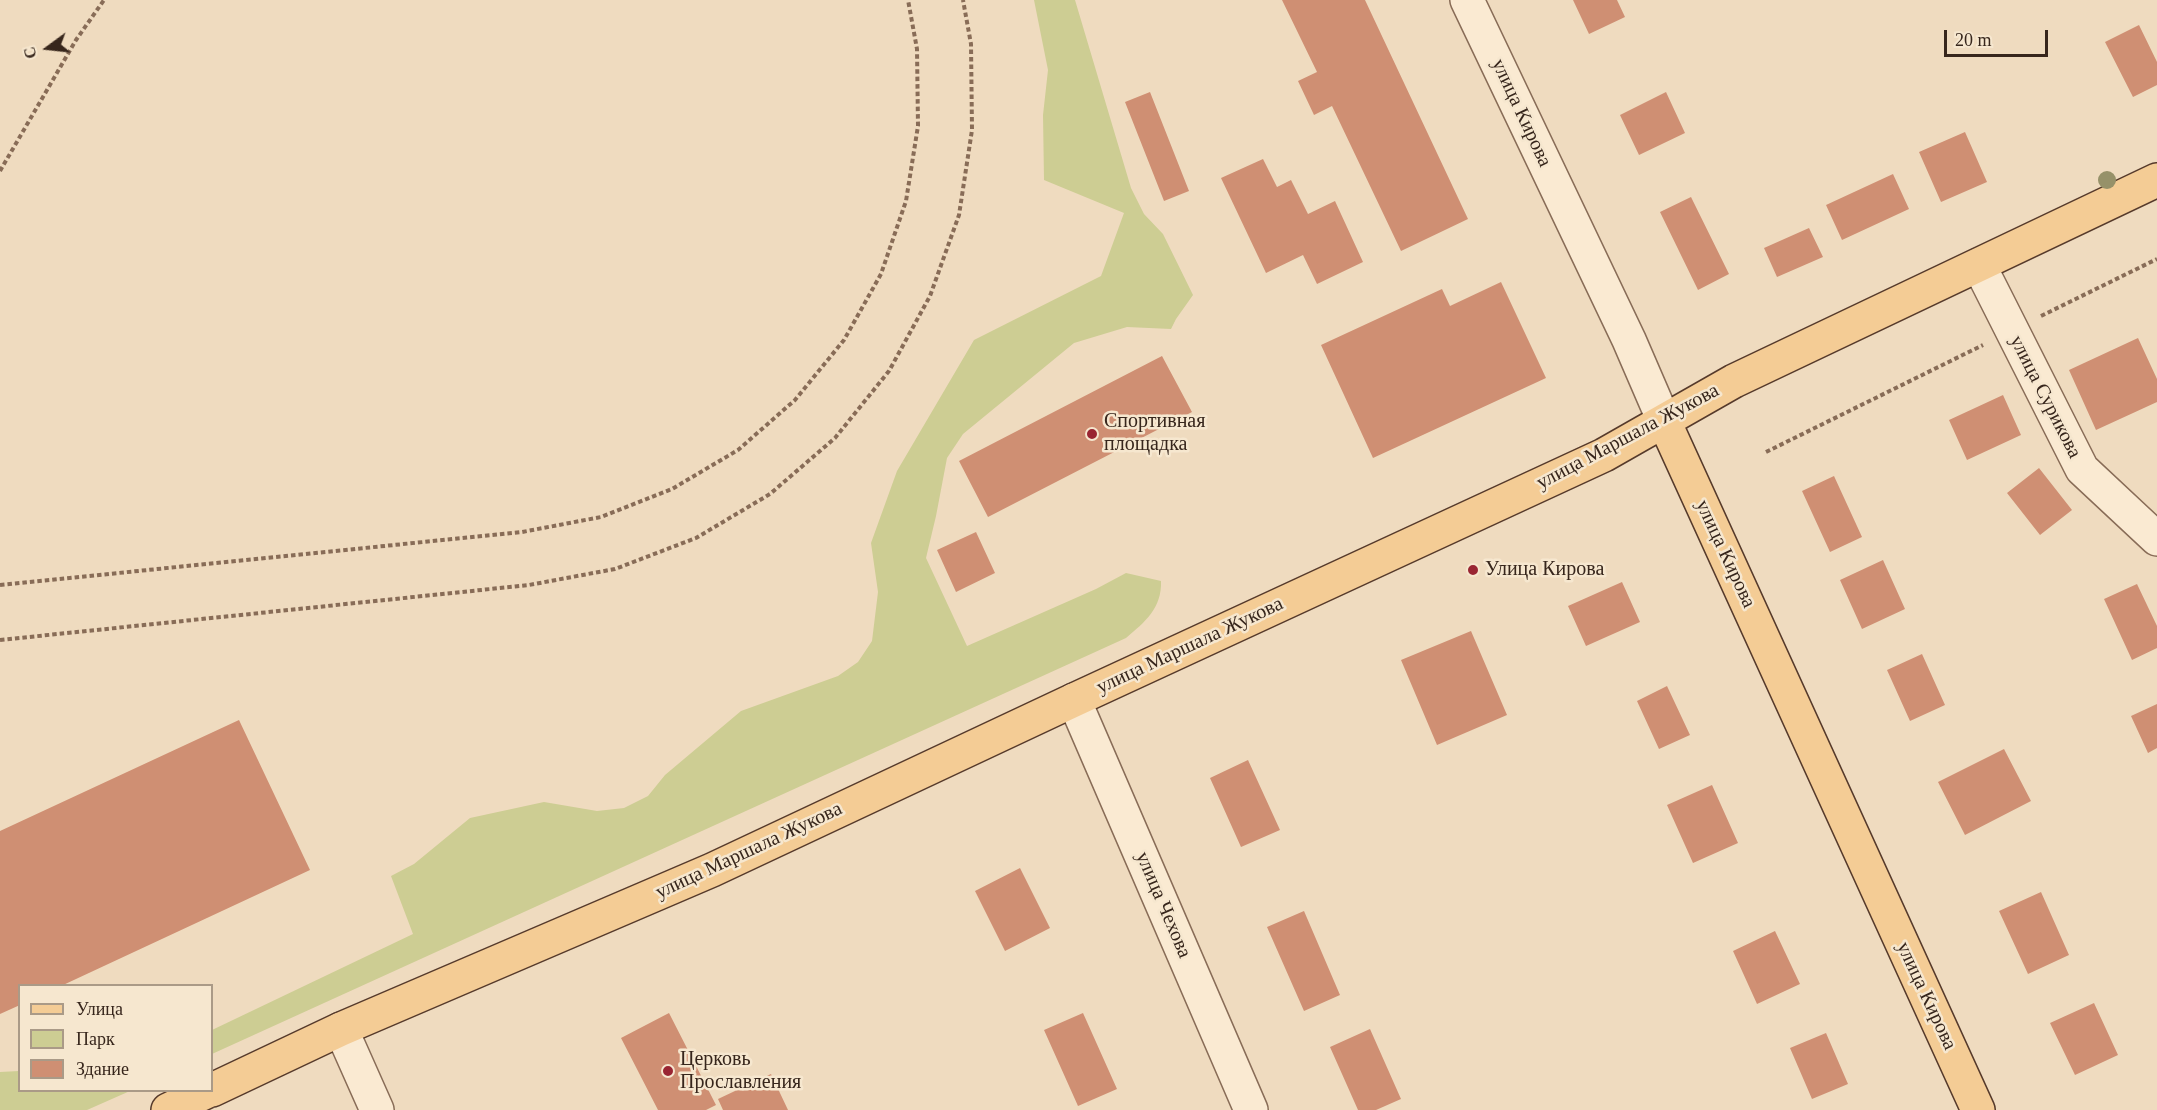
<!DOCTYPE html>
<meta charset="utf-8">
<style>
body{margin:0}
#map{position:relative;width:2157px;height:1110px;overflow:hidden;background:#efdbbf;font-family:Georgia,serif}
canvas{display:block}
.legend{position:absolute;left:18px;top:984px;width:195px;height:108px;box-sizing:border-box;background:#f6e7cf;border:2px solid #aa9a87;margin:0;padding:8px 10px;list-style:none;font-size:18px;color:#37261c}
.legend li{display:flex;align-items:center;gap:12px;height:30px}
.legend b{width:30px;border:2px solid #aa9a87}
.north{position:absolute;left:18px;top:18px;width:60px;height:60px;-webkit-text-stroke:4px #f6e7cf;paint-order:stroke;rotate:255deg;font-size:16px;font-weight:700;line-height:24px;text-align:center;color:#37261c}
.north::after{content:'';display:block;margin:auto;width:21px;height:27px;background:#37261c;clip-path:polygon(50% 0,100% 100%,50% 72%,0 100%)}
.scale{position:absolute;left:1944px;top:30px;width:104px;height:27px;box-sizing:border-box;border:3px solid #37261c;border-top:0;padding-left:8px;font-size:18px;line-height:21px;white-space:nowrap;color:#37261c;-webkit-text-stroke:4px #f6e7cf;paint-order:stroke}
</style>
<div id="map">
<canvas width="2157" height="1110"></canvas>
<ul class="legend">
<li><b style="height:8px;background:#f4cc95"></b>Улица</li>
<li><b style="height:16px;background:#cdcd93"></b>Парк</li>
<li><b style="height:16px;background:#cf8f73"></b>Здание</li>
</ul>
<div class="north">С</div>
<div class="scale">20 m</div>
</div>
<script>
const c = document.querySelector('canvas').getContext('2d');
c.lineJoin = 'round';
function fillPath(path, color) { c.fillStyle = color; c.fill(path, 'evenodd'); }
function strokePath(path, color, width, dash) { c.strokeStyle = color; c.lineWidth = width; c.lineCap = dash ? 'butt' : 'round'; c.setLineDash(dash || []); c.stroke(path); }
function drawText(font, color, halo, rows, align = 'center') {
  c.font = font + ' Georgia,serif'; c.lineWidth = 5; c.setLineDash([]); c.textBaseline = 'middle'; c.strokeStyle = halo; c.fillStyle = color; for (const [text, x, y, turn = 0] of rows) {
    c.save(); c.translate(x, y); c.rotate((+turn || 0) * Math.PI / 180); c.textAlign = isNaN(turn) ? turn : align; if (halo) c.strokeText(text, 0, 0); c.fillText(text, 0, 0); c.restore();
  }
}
fillPath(new Path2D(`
 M1034,0H1075L1131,188L1144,214L1163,234L1193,295L1176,319L1171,329L1127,327L1074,343L963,434L947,458L936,516L926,558L967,646L1096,589L1126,573L1161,581C1162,608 1145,622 1126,638L212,1054V1030L413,934L391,876L414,864L470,818L544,802L597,811L624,808L648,796L665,775L741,711L838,676L858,662L872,641L878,592L871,543L897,471L974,340L1101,276L1124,213L1044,180L1043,115L1048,70Z
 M19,1071L20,1090L130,1091L87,1110H0V1072Z`), '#cdcd93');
fillPath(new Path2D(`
 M1282,0H1365L1468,219L1401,251L1332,106L1314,115L1298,81L1317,72Z
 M1573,0H1617L1625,17L1589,34Z
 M2139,25L2157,62V85L2133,97L2105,42Z
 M1150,92L1189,191L1164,201L1125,102Z
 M1666,92L1685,133L1639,155L1620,115Z
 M1965,132L1987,182L1941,202L1919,152Z
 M1263,159L1277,187L1291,180L1308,214L1335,201L1363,262L1317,284L1303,255L1266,273L1221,178Z
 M1893,174L1909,209L1842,240L1826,205Z
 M1691,197L1729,274L1698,290L1660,212Z
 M1809,228L1823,257L1777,277L1764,248Z
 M1501,282L1546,378L1373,458L1321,345L1442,289L1450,306Z
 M2138,338L2157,379V402L2096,430L2069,370Z
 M1162,356L1192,412L988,517L959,461Z
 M2003,395L2021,435L1967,460L1949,420Z
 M2039,468L2072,510L2040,535L2007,493Z
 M1834,476L1862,537L1830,552L1802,491Z
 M976,532L995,573L956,592L937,550Z
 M1883,560L1905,609L1862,629L1840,580Z
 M1622,582L1640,622L1586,646L1568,606Z
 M2137,584L2157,626V648L2132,660L2104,599Z
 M1471,631L1507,715L1437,745L1401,660Z
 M1922,654L1945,705L1910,721L1887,670Z
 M1667,686L1690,735L1659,749L1637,701Z
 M2157,704V748L2148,753L2131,716Z
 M239,720L310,870L61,986H20V1005L0,1014V831Z
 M2004,749L2031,801L1965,835L1938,782Z
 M1248,760L1280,830L1241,847L1210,778Z
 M1712,785L1738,843L1693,863L1667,805Z
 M1020,868L1050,928L1005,951L975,891Z
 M2041,892L2069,955L2028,974L1999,911Z
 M1304,911L1340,995L1304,1011L1267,927Z
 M1775,931L1800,984L1757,1004L1733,951Z
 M2094,1003L2118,1055L2075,1075L2050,1023Z
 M669,1013L716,1105L706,1110H658L621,1038Z
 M1083,1013L1117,1089L1078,1106L1044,1030Z
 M1370,1029L1401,1099L1376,1110H1358L1330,1047Z
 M1826,1033L1848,1084L1812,1099L1790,1048Z
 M771,1074L788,1110H723L718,1099Z`), '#cf8f73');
const street = new Path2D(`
 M1467,0L1629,340L1664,421
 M1979,265L2082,469L2157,539
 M1074,700L1251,1110
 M341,1029L377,1110`);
const primary = new Path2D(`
 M1664,421L1978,1110
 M212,1090L341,1029L712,870L1074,700L1604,455L1734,381L2157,180
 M168,1110L210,1090`);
strokePath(street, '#886c57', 36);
strokePath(primary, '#563a2b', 36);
strokePath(new Path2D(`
 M0,171L76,40L104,0
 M2041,316L2157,259
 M1766,452L1983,345
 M0,585L522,532L601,517L672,489L738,450L795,400L844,340L881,274L906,201L918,126L917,49L908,0
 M0,640L529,585L615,569L696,538L770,494L835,438L889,371L930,296L959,215L972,130L971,44L963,0`), '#886c57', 4, [4.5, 3]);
strokePath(street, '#faead2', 33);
strokePath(primary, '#f4cc95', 33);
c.fillStyle = '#969169';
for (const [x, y] of [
 [2107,180]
]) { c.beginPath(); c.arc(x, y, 9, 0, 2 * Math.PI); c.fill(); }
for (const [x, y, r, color] of [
 [1092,434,6,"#992532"],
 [1473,570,6,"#992532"],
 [668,1071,6,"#992532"]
]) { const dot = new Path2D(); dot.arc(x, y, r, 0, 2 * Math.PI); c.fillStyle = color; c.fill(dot); strokePath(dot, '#f6e7cf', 2); }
drawText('20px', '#37261c', '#f6e7cf', [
 ["улица Кирова",1521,113,65],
 ["улица Сурикова",2045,397,63],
 ["улица Маршала Жукова",1628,437,-28],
 ["улица Кирова",1725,554,65],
 ["улица Маршала Жукова",1190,646,-25],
 ["улица Маршала Жукова",749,851,-25],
 ["улица Чехова",1163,905,67],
 ["улица Кирова",1926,996,65]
]);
drawText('20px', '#37261c', '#f6e7cf', [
 ["Спортивная",1104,422],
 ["площадка",1104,445],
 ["Улица Кирова",1485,570],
 ["Церковь",680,1060],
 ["Прославления",680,1083]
], 'left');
</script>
